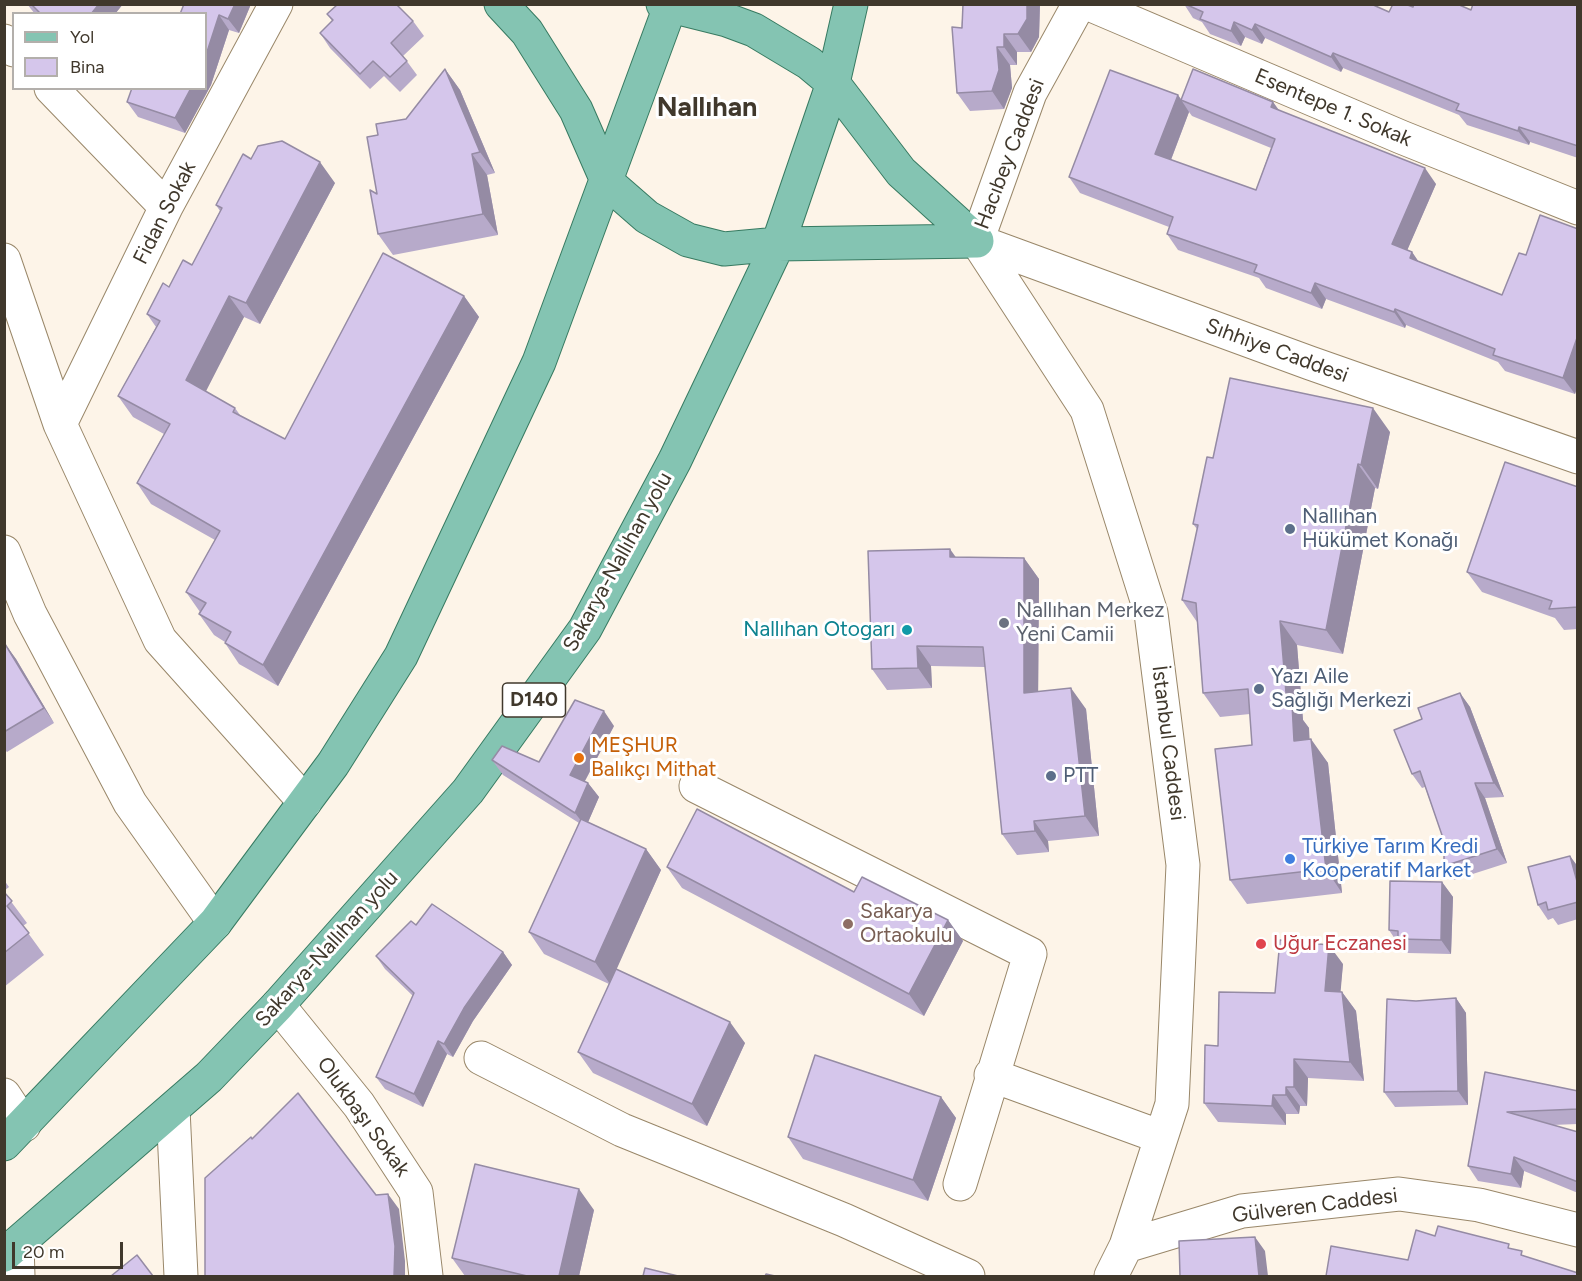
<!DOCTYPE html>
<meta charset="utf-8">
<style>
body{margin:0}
#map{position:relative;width:1582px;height:1281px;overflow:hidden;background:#fdf4e8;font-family:Figtree,sans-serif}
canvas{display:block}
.frame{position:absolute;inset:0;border:6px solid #40382c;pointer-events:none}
.legend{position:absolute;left:12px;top:12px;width:195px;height:78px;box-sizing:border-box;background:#fff;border:2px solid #b3afab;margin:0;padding:8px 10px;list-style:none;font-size:18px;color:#40382c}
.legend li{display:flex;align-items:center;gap:12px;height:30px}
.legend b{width:30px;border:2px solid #b3afab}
.scale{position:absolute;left:12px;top:1242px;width:111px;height:27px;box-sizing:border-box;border:3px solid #40382c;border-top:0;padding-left:8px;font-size:18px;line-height:21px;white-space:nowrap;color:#40382c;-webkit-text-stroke:4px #fff;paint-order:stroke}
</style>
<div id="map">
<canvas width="1582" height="1281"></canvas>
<div class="frame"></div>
<ul class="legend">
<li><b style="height:8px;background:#84c4b2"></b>Yol</li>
<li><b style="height:16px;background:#d5c6eb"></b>Bina</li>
</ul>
<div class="scale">20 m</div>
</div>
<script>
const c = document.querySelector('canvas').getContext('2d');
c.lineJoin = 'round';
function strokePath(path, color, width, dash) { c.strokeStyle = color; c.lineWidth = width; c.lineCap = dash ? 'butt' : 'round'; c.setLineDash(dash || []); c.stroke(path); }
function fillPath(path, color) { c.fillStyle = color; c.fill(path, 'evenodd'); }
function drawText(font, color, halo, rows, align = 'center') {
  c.font = font + ' Figtree,sans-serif'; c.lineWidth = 6; c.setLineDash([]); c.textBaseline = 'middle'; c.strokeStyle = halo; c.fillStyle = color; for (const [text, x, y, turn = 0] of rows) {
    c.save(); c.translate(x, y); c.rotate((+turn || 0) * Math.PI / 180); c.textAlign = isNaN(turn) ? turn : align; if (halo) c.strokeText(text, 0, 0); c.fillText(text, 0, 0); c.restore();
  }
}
const minor = new Path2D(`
 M1089,4L1401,137L1578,208
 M4,41L14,50
 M51,88L166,207
 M977,241L1087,410L1151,613L1183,865L1172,1104L1126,1246L1111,1276
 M977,241L1310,363L1578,457
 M977,241L1030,93L1079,4
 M4,260L60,424L160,640L305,802
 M60,424L166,207L276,4
 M4,552L30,614L130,803L215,923
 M696,786L1030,954L960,1184
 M278,1005L359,1105L416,1192L426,1276
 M481,1058L622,1130L844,1220L968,1276
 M991,1075L1161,1137
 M4,1095L24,1125
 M173,1109L181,1276
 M17,1244L18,1276
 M1126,1246L1242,1211L1399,1194L1479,1205L1578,1230`);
const major = new Path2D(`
 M501,4L527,32L576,110L608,183L647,217L688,240L724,249L778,244L977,241L901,172L833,83L809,63L754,30L727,20L663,4
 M4,1144L215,923L333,764L401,656L539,362L671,4
 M4,1255L209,1077L278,1005L468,791L585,629L675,460L778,244L833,83L851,4`);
strokePath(minor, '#998769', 35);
strokePath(major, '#377a61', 35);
strokePath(minor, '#fff', 33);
strokePath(major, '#84c4b2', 33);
fillPath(new Path2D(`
 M27,4H123L115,14H35Z
 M184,4H251L239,33L229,30L211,85L185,133L138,117L127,102L206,88Z
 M963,4H1040L1039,37L1031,52H1017V65H1010L1012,88L1004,109L970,111L957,93Z
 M1184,4H1371L1389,12L1413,7L1471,10L1578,4V158L1530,142L1529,145L1467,125L1459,115L1343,68L1341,72L1265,38L1262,44L1245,37L1241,46L1210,34L1202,22L1193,18Z
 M327,14L413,21L424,36L403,56L417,75L400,92L384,76L370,89L330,48L320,33L332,21Z
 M445,69L460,90L495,173L487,175L498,235L393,255L378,234V135L406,119Z
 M1178,95L1181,99L1273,102L1279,110L1436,184L1407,250L1412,252L1418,261L1502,295L1526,255L1578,229V385L1575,394L1505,371L1498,362L1406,325L1405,328L1326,299L1322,309L1266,288L1259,278L1178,250L1167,234L1169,227L1080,193L1069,177ZM1189,112L1192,116L1271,148L1256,190L1171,160Z
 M251,159L335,183L260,324L244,317L205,391L235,408L240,415L285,439L464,296L479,317L278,686L239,664L225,643V642L214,635L199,614L200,612L186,592L215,540L151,504L137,483L164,434L133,417L118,396L156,327L147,314L169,287L192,265L220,211L216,205Z
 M1390,432L1378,489L1375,488L1343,654L1297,645L1303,720L1309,728V739L1328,763L1342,893L1247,904L1230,880L1252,745L1250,714L1220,717L1203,693L1197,622L1182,600L1197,529L1193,524L1213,458Z
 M1578,487V629L1564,630L1555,618L1482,592L1467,572Z
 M956,557L1024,558L1039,579L1038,691L1086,709L1099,836L1048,841L1049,852L1017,855L1002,834L985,667L931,666L932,688L887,690L872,669Z
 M5,644L16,659L54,723L7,752L4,749V645Z
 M1460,693L1470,707L1504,797L1485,798L1507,863L1454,880L1444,866V841L1425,787L1422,788L1412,774L1422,719Z
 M614,726L585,781L588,783L599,797L588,822L646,849L661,870L616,969L745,1043L707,1126L593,1073L578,1052L609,984L544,954L529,932L579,823L503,775L492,760L539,762Z
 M1570,856L1578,867V919L1558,925L1553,918L1548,920L1538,905Z
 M667,867L854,892L948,920L963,941L924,1016L682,888Z
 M4,880L9,887L4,891Z
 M1442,882L1453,897L1451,954L1408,953L1402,945H1399L1389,930Z
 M4,892L27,923L23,926L44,955L4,987Z
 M416,925L503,952L512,965L473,1021L453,1057L447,1054L423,1107L385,1089L376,1077L413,996L385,969L376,956Z
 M1343,964L1340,992H1342L1356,1011L1364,1081L1308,1078L1307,1106H1300L1299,1114H1286V1125L1218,1122L1204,1103L1218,1046L1275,993Z
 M1456,998L1466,1013L1468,1105L1395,1107L1384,1092L1416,1001Z
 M1485,1072L1578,1091V1124L1552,1125L1578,1132V1193L1524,1171L1521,1188L1478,1181L1468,1166Z
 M941,1097L956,1118L928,1201L803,1159L788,1137Z
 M594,1210L579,1276H465L452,1258Z`), '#b7aaca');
fillPath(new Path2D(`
 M99,4H123L115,14H91Z
 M235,4H251L239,33L228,19Z
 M1027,4H1040L1039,37L1031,52L1018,34Z
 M219,15L229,30L211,85L185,133L175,118L191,88H206V55Z
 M1234,22L1245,37L1241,46L1231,31Z
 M1255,24L1265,38L1262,44L1252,30Z
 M1004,34L1017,52V65L1004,47Z
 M997,47L1010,65L1012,88L1004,109L992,91Z
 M1333,53L1343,68L1341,72L1331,57Z
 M445,69L460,90L495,173L480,152Z
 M1178,95L1189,112L1167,170L1155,154Z
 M1273,102L1284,118L1271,107Z
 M1519,127L1530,142L1529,145L1518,131Z
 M472,154L487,175L498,235L483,214Z
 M320,162L335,183L260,324L246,303Z
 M1425,168L1436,184L1403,260L1392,244Z
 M1412,252L1423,268L1410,258Z
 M1315,283L1326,299L1322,309L1311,293Z
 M229,296L244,317L201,401L186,380Z
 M464,296L479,317L278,686L263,665Z
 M1395,309L1406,325L1405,328L1394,312Z
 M1578,335V385L1575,394L1563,378Z
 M1373,408L1390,432L1378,489L1361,465Z
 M1358,464L1375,488L1343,654L1326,630Z
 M950,549L965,570L950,557Z
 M1024,558L1039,579L1038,713L1024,693Z
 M1280,621L1297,645L1303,720L1309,728L1311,765L1294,741L1287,705Z
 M5,644L16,659L54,723L44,708Z
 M917,646L931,666L932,688L918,668Z
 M1071,688L1086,709L1099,836L1085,816Z
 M1460,693L1470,707L1504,797L1494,783Z
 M604,711L614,726L580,790L570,775Z
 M1311,739L1328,763L1342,893L1326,869Z
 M588,783L599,797L586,827L575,813Z
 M1475,783L1485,798L1507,863L1497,849Z
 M1034,821L1048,841L1049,852L1035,831Z
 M646,849L661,870L610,984L595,962Z
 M1570,856L1578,867V885Z
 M1442,882L1453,897L1451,954L1441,940Z
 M948,920L963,941L924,1016L909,994Z
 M1329,945L1343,964L1339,1010L1325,991Z
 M503,952L512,965L473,1021L453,1057L444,1044L464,1008Z
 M1342,992L1356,1011L1364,1081L1350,1062Z
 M1456,998L1466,1013L1468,1105L1458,1091Z
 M730,1022L745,1043L707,1126L692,1104Z
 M438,1041L447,1054L423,1107L414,1094Z
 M1294,1059L1308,1078L1307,1106L1294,1087Z
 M1286,1087L1300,1106L1299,1114L1286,1095Z
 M1273,1095L1286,1114V1125L1272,1106Z
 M941,1097L956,1118L928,1201L913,1180Z
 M1514,1157L1524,1171L1521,1188L1511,1174Z
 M579,1189L594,1210L579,1276H559Z
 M388,1194L399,1209L405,1261V1276H394Z
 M1255,1237L1265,1251L1268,1276H1259Z`), '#958ba4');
const building = new Path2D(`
 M31,4H99L91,14H41Z
 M184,4H235L228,19L219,15L206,55V14H180Z
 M338,4H396L413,21L391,43L407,61L390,77L373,61L360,74L320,33L333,20L327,14Z
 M963,4H1027V19L1018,34H1004V47H997L999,70L992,91L957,93L952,27L962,28Z
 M1185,4H1371L1389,12L1393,4H1405L1413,7L1414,4H1457L1471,10L1473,4H1578V146L1519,127L1518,131L1456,110L1459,104L1333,53L1331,57L1255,24L1252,30L1234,22L1231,31L1200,19L1203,12Z
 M445,69L480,152L472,154L483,214L378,234L370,190L377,194L367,137L378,135L376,124L406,119Z
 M1193,69L1273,102L1271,107L1425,168L1392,244L1412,252L1410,258L1502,295L1519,253L1526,255L1540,215L1578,229V335L1563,378L1493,355L1495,349L1395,309L1394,312L1315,283L1311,293L1254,272L1257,265L1167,234L1173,217L1069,177L1110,70L1178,95L1155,154L1256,190L1275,139L1181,100Z
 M132,88H191L175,118L127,102Z
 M282,141L320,162L246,303L229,296L186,380L235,408L233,412L285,439L383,253L464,296L263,665L225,643L231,632L199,614L206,603L186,592L220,531L137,483L170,424L118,396L160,321L147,314L163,283L169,287L183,260L192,265L222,208L216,205L243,154L251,159L258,146Z
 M1230,378L1373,408L1361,465L1358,464L1326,630L1280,621L1287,705L1292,704L1294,741L1311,739L1326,869L1230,880L1215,749L1252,745L1248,689L1203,693L1196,603L1182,600L1198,525L1193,524L1207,457L1213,458Z
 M1505,462L1578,487V607L1549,609L1552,601L1467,572Z
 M950,549V557L1024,558V693L1071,688L1085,816L1034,821L1035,831L1002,834L983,647L917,646L918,668L872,669L868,551Z
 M5,644L44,708L4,732V645Z
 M1460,693L1494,783H1475L1497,849L1444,866V841L1420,771L1412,774L1394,730L1422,719L1418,708Z
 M575,700L604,711L570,775L588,783L575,813L492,760L502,746L539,762Z
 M697,809L854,892L862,877L948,920L909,994L667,867Z
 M581,819L646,849L595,962L529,932Z
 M1570,856L1578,885V902L1548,910L1546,902L1538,905L1528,867Z
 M1390,881L1442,882L1441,940L1398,939V931L1389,930Z
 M4,892L12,901L7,906L29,933L4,953Z
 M432,904L503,952L464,1008L444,1044L438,1041L414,1094L376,1077L414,993L376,956L411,921L416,925Z
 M1280,940L1329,945L1325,991L1342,992L1350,1062L1294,1059V1087H1286V1095H1273L1272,1106L1204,1103L1205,1045L1218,1046L1219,992L1275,993Z
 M616,969L730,1022L692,1104L578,1052Z
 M1456,998L1458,1091L1384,1092L1387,999L1416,1001Z
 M815,1055L941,1097L913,1180L788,1137Z
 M1485,1072L1578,1091V1109L1507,1112L1578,1132V1182L1514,1157L1511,1174L1468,1166Z
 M298,1093L376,1195L388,1194L395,1246L394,1276H205V1178L251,1137L252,1139Z
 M475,1164L579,1189L559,1276H527L452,1258Z
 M1438,1226L1509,1244L1508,1248L1522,1251L1521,1255L1578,1273V1276H1326L1331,1246L1408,1260L1416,1230L1435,1236Z
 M1255,1237L1259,1276H1180L1179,1241Z
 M137,1255L153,1276H111Z
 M645,1268L678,1276H643Z
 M766,1274L775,1276H765Z`);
fillPath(building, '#d5c6eb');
strokePath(building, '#958ba4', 1.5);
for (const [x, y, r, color] of [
 [1290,529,6,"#5c6f8a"],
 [1004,623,6,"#6b7280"],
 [907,630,6,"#0f9aa8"],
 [1259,689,6,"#5c6f8a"],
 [579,758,6,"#e8710a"],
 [1051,776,6,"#5c6f8a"],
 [1290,859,6,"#3f7fe0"],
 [848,924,6,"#8d6e63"],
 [1261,944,6,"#e0444e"]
]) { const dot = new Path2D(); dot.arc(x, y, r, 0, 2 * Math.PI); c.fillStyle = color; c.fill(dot); strokePath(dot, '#fff', 2); }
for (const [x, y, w] of [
 [534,700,63]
]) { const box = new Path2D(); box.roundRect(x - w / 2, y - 17, w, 34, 4.5); c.fillStyle = '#fff'; c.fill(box); strokePath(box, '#40382c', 1.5); }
drawText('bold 20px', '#40382c', null, [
 ["D140",534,700]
]);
drawText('21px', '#40382c', '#fff', [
 ["Esentepe 1. Sokak",1333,108,23],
 ["Hacıbey Caddesi",1010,154,-69],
 ["Fidan Sokak",165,213,-63],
 ["Sıhhiye Caddesi",1277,351,20],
 ["Sakarya-Nallıhan yolu",618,562,-61],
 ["İstanbul Caddesi",1168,743,83],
 ["Sakarya-Nallıhan yolu",327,949,-48],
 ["Olukbaşı Sokak",363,1117,54],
 ["Gülveren Caddesi",1315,1206,-7]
]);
drawText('21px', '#4e5e75', '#fff', [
 ["Nallıhan",1302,517],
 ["Hükümet Konağı",1302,541],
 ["Yazı Aile",1271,677],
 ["Sağlığı Merkezi",1271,701],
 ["PTT",1063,776]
], 'left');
drawText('21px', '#5b616d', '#fff', [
 ["Nallıhan Merkez",1016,611],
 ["Yeni Camii",1016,635]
], 'left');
drawText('21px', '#0d838f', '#fff', [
 ["Nallıhan Otogarı",895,630]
], 'right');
drawText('21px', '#c56008', '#fff', [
 ["MEŞHUR",591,746],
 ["Balıkçı Mithat",591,770]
], 'left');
drawText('21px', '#366cbe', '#fff', [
 ["Türkiye Tarım Kredi",1302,847],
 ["Kooperatif Market",1302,871]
], 'left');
drawText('21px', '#785e54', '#fff', [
 ["Sakarya",860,912],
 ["Ortaokulu",860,936]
], 'left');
drawText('21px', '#be3a42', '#fff', [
 ["Uğur Eczanesi",1273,944]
], 'left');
drawText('bold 27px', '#40382c', '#fff', [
 ["Nallıhan",707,108]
]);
</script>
